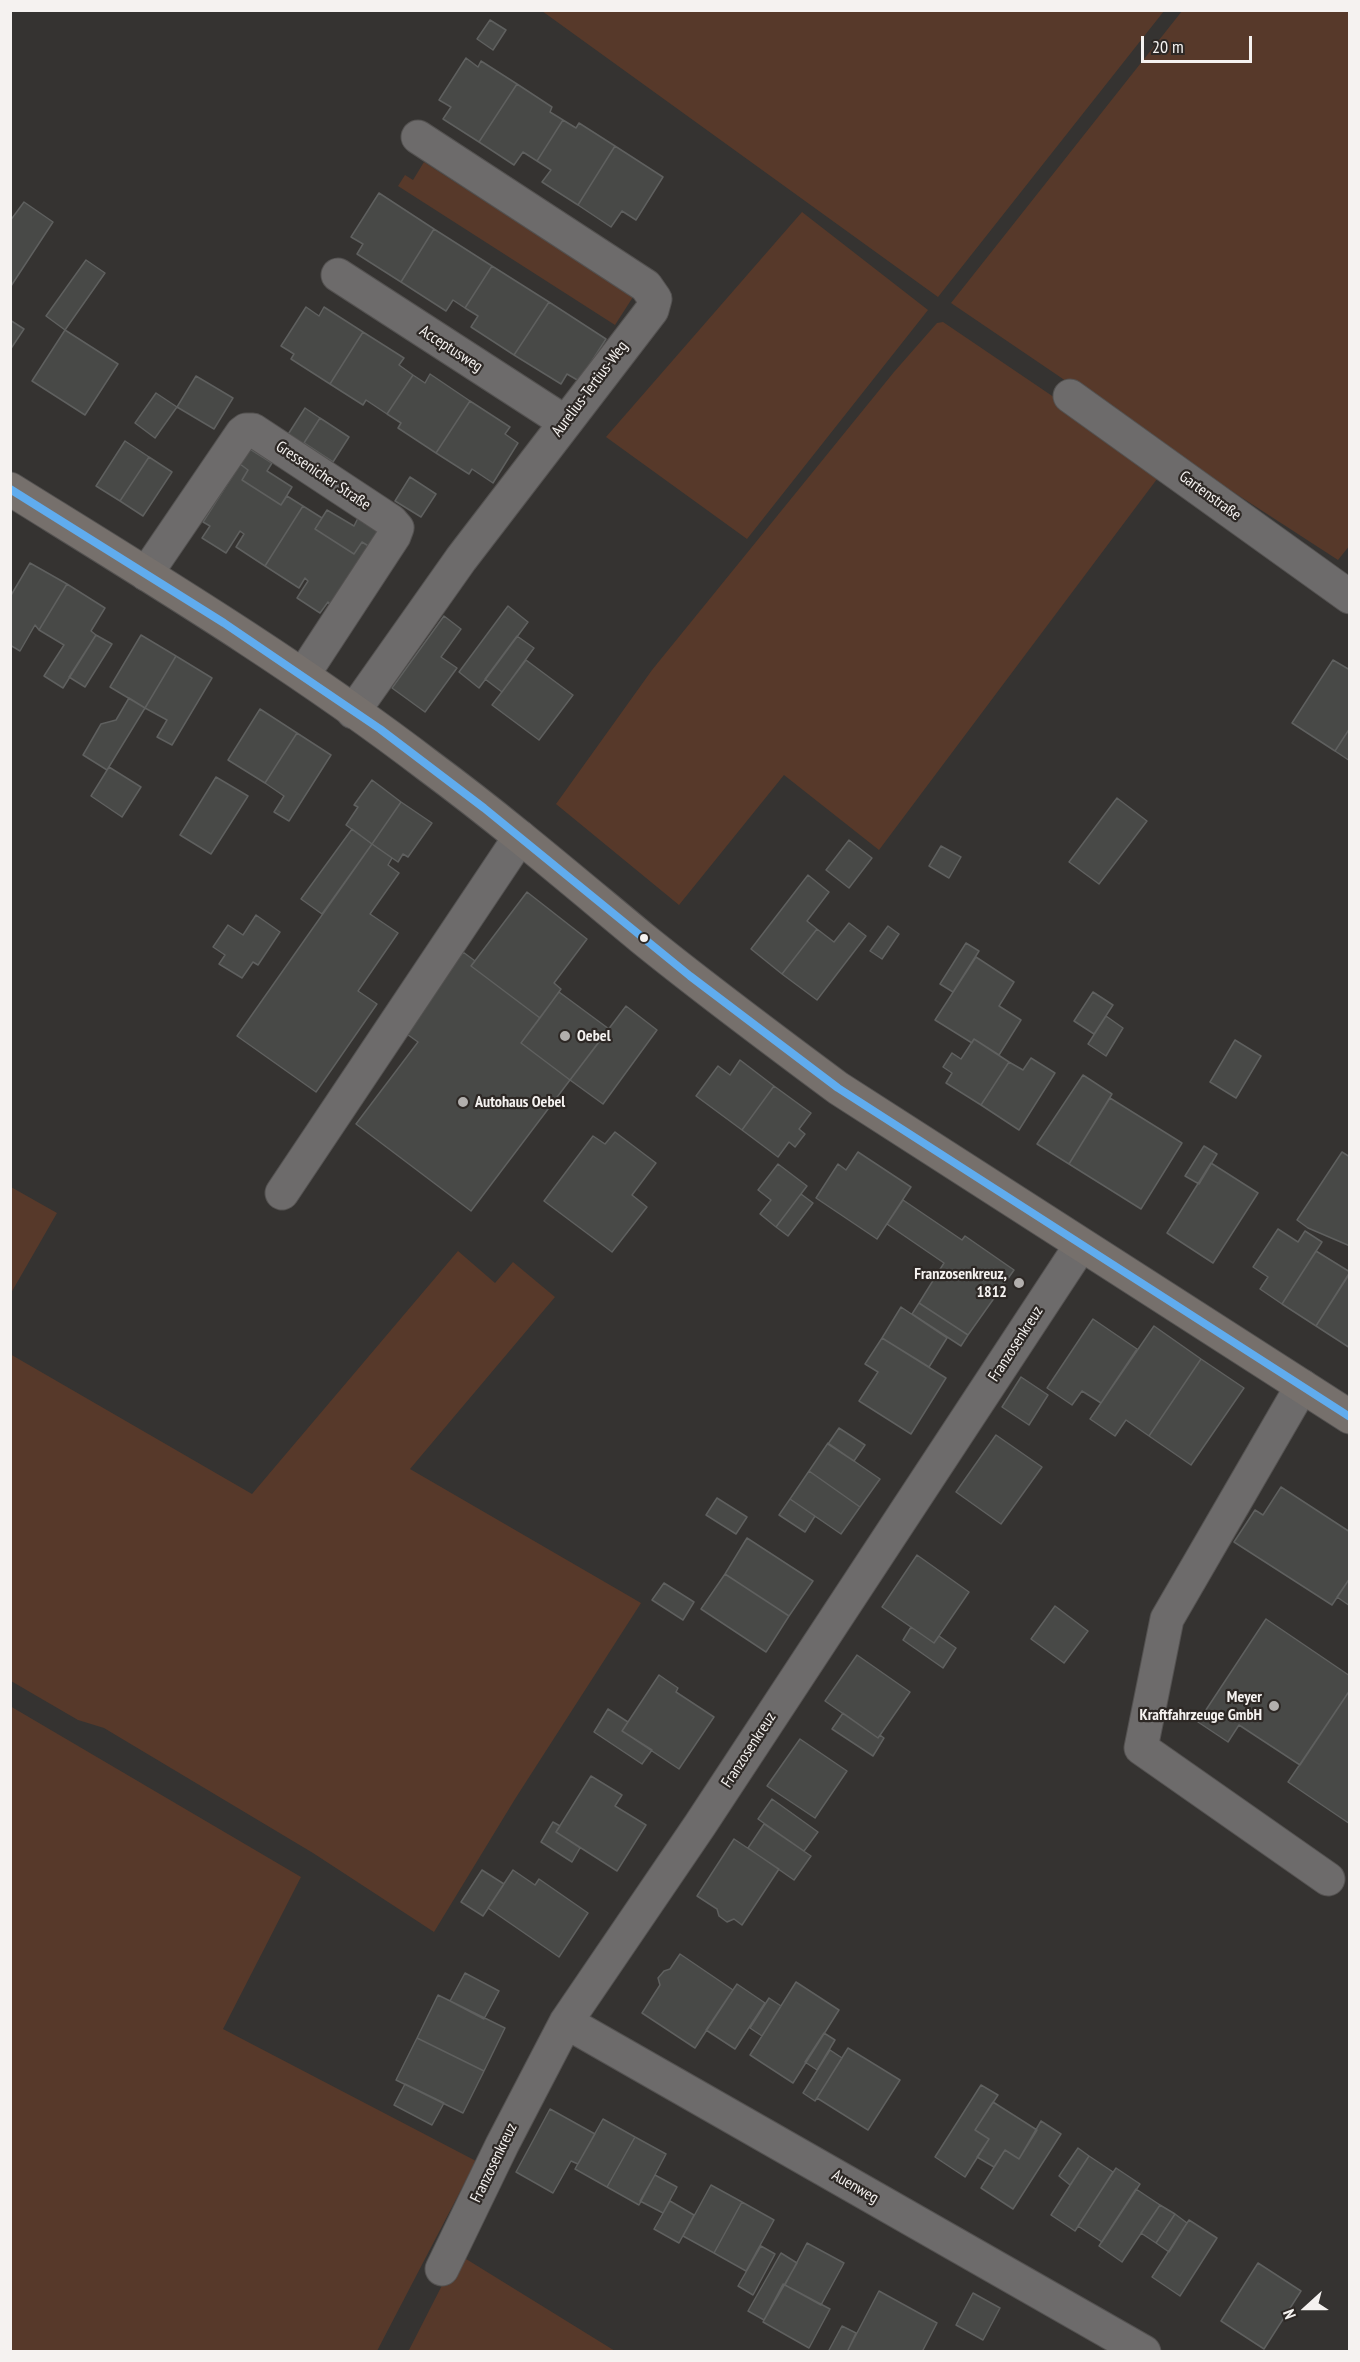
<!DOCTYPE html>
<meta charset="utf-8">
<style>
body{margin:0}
#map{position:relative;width:1360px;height:2362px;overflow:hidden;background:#353331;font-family:"PT Sans Narrow",sans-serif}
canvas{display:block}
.frame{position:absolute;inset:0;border:12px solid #f5f2f0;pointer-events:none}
.north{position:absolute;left:1276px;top:2278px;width:60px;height:60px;-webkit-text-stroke:4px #2d2825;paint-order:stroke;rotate:249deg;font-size:16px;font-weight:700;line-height:24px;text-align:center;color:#f5f2f0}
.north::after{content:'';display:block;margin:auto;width:21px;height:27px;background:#f5f2f0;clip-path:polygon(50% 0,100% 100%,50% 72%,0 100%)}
.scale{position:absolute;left:1141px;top:36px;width:111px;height:27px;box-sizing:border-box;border:3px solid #f5f2f0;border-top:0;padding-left:8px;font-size:18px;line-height:21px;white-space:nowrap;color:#f5f2f0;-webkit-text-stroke:4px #2d2825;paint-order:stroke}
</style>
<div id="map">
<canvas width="1360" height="2362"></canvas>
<div class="frame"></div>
<div class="north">N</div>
<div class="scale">20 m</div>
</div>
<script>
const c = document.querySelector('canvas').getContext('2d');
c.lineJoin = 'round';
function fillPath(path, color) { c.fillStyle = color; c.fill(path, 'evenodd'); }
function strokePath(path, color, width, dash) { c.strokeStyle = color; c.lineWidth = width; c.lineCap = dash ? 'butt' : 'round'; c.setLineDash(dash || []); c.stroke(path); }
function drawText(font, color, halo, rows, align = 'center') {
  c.font = font + ' "PT Sans Narrow",sans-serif'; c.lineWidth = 4.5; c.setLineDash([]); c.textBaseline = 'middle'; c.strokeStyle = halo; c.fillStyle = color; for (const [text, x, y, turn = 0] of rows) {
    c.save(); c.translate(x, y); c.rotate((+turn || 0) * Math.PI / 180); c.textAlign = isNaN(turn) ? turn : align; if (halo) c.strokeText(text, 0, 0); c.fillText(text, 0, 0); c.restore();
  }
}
fillPath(new Path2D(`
 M542,11H1164L938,297Z
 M1182,11H1349L1350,545L1338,560L1150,438L951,303Z
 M424,162L633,297L615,325L398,186L405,175L413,180Z
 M802,212L928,310L747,539L606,437Z
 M943,322L1163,471L879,850L784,775L679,905L556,804L652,670L894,372L937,323Z
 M11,1187L57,1213L11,1293Z
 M458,1251L495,1283L513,1262L555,1297L410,1469L641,1603L515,1799L434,1932L313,1853L104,1728L78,1720L11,1681L10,1354L252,1494Z
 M10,1706L301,1877L223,2029L476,2161L377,2351H11Z
 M458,2254L615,2351L408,2352Z`), '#57392a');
const building = new Path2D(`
 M490,20L506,30L493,50L477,39Z
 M466,58L478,67L481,61L517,84L479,142L443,119L451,107L439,100Z
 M517,84L552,107L550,112L563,120L537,161L523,152L514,165L479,142Z
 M563,120L576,128L579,123L615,146L578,205L542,182L551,170L537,161Z
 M615,146L663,177L636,220L622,211L611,227L578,205Z
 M379,193L434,229L401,282L357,254L363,244L351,237Z
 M24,202L53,222L11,286L10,221Z
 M434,229L492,266L465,308L453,300L446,311L401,282Z
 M86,260L105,273L65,330L46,316Z
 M492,266L549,302L514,355L471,327L478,316L465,308Z
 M549,302L606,339L579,381L567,374L561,384L514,355Z
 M306,307L319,316L324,307L363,332L330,384L291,359L294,354L281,346Z
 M10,320L24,329L10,350Z
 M65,330L118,364L85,415L32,381Z
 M363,332L404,358L399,365L413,375L387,414L366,400L363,405L330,384Z
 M430,374L470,401L436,453L398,428L401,423L387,414L413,375L425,383Z
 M196,376L233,398L214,429L177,407Z
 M156,393L177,407L155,438L135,423Z
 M470,401L510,427L505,434L518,443L493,483L472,469L469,474L436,453Z
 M305,408L320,418L302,446L287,436Z
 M320,418L349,437L333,462L304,443Z
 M125,441L149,457L120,501L96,486Z
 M250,449L272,463L267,471L292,487L281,505L242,480L248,470L240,464Z
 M149,457L172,472L143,516L120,501Z
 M240,464L248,470L242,480L281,505L287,496L303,506L265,566L236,547L244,534L240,531L226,553L202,538L210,526L203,522Z
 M410,477L436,494L421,517L395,501Z
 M303,506L322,518L315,529L354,554L362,542L370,547L332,605L328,602L320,613L297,598L308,581L305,578L299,588L265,566Z
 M327,510L354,526L358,518L380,532L370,547L362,542L354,554L315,529Z
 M30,563L67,584L39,630L35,625L20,651L10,645V597Z
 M67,584L105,608L91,631L96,635L63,688L44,676L64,645L39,630Z
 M508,606L528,622L479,688L459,672Z
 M444,616L461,629L441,657L457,668L425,712L392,688Z
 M96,635L112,644L85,687L69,677Z
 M141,635L176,656L145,708L110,687Z
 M517,636L534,648L502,692L485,679Z
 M176,656L212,678L172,745L157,737L167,720L145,708Z
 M526,660L573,695L539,740L492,705Z
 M1333,660L1350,670V728L1335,751L1292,723Z
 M129,698L145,708L107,770L83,755L101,724L116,720Z
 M260,709L297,733L265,783L228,760Z
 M1350,728V761L1335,751Z
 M297,733L331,755L289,821L274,812L284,796L265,783Z
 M109,767L141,787L122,817L91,796Z
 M216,777L248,796L211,854L180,835Z
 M372,780L401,802L372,844L346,825L358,807L354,805Z
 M1117,798L1147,821L1099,884L1069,862Z
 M401,802L432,823L408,857L403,854L398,862L372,844Z
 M352,829L372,844L322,914L301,899Z
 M849,840L872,858L849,888L826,870Z
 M372,844L392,858L388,865L399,873L370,914L398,933L358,991L377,1004L316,1092L237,1036Z
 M941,846L961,857L949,878L929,866Z
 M808,875L829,892L807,921L817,929L782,974L751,949Z
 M527,892L587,939L554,983L561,989L540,1018L471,966Z
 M256,915L280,932L258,965L253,962L242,978L219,964L225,955L213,947L228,925L243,935Z
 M849,923L866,936L817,1000L782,974L817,929L834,942Z
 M888,926L899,934L882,959L870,951Z
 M966,943L979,951L953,992L940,984Z
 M463,952L475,961L471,966L540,1018L521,1043L570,1080L471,1211L356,1124L418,1042L404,1032Z
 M976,957L1014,982L999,1006L1021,1020L999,1055L974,1039L972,1043L935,1020Z
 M559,992L609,1029L570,1080L521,1043Z
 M1093,992L1113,1005L1094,1034L1074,1021Z
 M626,1006L657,1030L603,1104L570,1080Z
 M1106,1016L1123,1028L1106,1056L1088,1044Z
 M974,1039L1009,1062L981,1105L946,1083L952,1073L943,1067L952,1053L961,1059Z
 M1235,1040L1261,1056L1236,1098L1210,1082Z
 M1031,1058L1055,1073L1019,1130L981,1105L1009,1062L1023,1070Z
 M740,1060L774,1086L742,1130L696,1096L718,1066L730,1075Z
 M1083,1075L1112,1094L1069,1164L1037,1144Z
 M774,1086L811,1113L799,1129L805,1134L795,1147L789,1142L778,1157L742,1130Z
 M1110,1098L1182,1143L1141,1209L1069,1164Z
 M615,1132L656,1163L632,1195L647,1207L612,1252L544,1201L593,1136L605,1144Z
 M1204,1146L1217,1154L1199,1184L1185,1176Z
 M858,1152L911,1187L877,1239L816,1198L838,1164L846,1170Z
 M1342,1152L1350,1157V1246L1308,1228L1297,1220Z
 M1211,1163L1258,1193L1213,1263L1167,1233Z
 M778,1164L807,1186L776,1227L760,1214L771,1200L758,1190Z
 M801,1194L813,1203L788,1236L776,1227Z
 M903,1200L962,1240L965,1236L1014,1270L968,1335L919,1303L944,1263L887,1224Z
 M1278,1229L1298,1242L1305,1231L1322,1242L1282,1304L1260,1289L1268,1277L1253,1267Z
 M1316,1251L1350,1272L1316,1326L1282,1304Z
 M1350,1273V1348L1316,1326Z
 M919,1303L968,1335L961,1346L912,1314Z
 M901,1307L947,1338L929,1367L882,1338Z
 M1093,1319L1137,1349L1101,1403L1082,1391L1072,1405L1047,1388Z
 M1154,1326L1201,1359L1149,1436L1126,1420L1115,1436L1090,1419Z
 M882,1338L946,1378L911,1434L859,1401L878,1372L865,1364Z
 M1201,1359L1244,1388L1191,1465L1149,1436Z
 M1021,1377L1048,1395L1029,1425L1002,1407Z
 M839,1428L865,1445L854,1461L828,1444Z
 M996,1435L1042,1467L1001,1524L956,1492Z
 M828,1443L880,1479L860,1507L809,1471Z
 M809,1471L860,1507L841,1534L790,1499Z
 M1281,1487L1350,1532V1578L1332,1605L1234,1542L1255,1510L1263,1515Z
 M717,1498L747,1517L736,1534L706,1515Z
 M790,1499L815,1516L805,1532L779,1515Z
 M747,1538L813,1581L789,1616L725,1574Z
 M917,1555L969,1592L934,1643L882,1607Z
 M725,1574L789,1616L766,1652L701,1609Z
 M1350,1578V1606L1337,1597Z
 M664,1583L694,1602L683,1620L652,1600Z
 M1055,1606L1088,1631L1064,1663L1031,1639Z
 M1266,1619L1350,1676V1690L1300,1765L1239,1725L1228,1742L1198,1722Z
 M911,1627L934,1643L939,1636L956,1648L943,1668L903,1640Z
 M857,1655L910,1692L878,1738L825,1701Z
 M659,1675L678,1688L676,1692L714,1717L679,1769L622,1731Z
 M1350,1690V1824L1288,1782Z
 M608,1709L628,1722L622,1731L652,1750L642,1764L594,1732Z
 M843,1713L878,1738L880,1735L884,1738L873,1756L832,1729Z
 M800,1739L847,1771L815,1818L767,1786Z
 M591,1776L622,1795L615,1806L646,1825L617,1871L556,1832Z
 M772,1799L818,1832L804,1851L758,1819Z
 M553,1822L560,1826L556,1832L580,1848L572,1862L541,1842Z
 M764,1824L811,1856L794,1880L748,1848Z
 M734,1839L779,1869L742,1925L734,1919L727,1922L719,1916L717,1909L697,1896Z
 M482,1870L504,1884L483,1916L461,1902Z
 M513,1870L535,1885L539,1879L588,1913L559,1957L488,1908Z
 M680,1954L733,1990L695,2048L642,2013L660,1985L658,1978L664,1971L670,1969Z
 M465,1973L499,1991L484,2019L450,2001Z
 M796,1982L839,2010L793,2083L750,2055Z
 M737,1984L765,2003L735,2049L706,2030Z
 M438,1995L505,2028L484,2071L417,2038Z
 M769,1998L781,2006L762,2036L750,2028Z
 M824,2033L835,2040L817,2070L805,2062Z
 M417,2038L484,2071L463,2113L396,2080Z
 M848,2048L900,2080L868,2130L817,2098Z
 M830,2050L842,2058L815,2101L803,2093Z
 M405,2084L444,2103L432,2125L394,2105Z
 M981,2085L998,2095L975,2130L989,2139L965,2177L935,2157Z
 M993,2102L1037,2130L1019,2159L1005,2150L994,2167L977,2157L989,2139L975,2130Z
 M550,2109L595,2134L578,2164L571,2161L553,2193L516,2172Z
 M603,2119L635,2137L607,2187L575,2169Z
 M1041,2121L1061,2134L1013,2209L981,2188L1005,2150L1019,2159Z
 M635,2137L666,2154L639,2205L607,2187Z
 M1078,2148L1089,2156L1070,2185L1059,2176Z
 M1089,2156L1113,2172L1075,2231L1051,2215Z
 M1116,2168L1140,2184L1102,2242L1078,2226Z
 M655,2175L677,2187L663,2213L640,2201Z
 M711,2185L742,2202L714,2253L683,2236Z
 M1136,2189L1160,2205L1122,2262L1099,2246Z
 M670,2201L694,2215L679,2243L654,2229Z
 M742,2202L774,2220L746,2271L714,2253Z
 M1160,2205L1175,2214L1156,2243L1141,2233Z
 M1175,2214L1187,2223L1169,2252L1156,2243Z
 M1189,2220L1217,2238L1180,2296L1152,2277Z
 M807,2243L844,2263L821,2305L785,2285Z
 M761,2246L775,2254L753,2295L738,2286Z
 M781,2253L797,2263L764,2320L748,2311Z
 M1258,2263L1301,2291L1264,2349L1221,2321Z
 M783,2284L830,2309L809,2348L763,2322Z
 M879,2291L937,2323L922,2352H847Z
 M973,2293L1000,2308L983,2340L956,2325Z
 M842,2326L856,2333L847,2352H828Z`);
fillPath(building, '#484947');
strokePath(building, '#5f605f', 1.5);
const minor = new Path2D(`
 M338,275L565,422
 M1070,396L1350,597
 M146,574L242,433L246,430H253L391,521L397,528L394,536L303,675
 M353,712L461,559L652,310L655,299L646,286L418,137
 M282,1193L520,837
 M1302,1386L1167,1619L1141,1748L1328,1879
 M566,2022L1144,2352
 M442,2269L502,2145L566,2022L700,1825L1081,1245`);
const major = new Path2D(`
 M10,489C153,578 297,665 430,767C503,821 572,880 642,938C706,990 772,1039 838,1088L1350,1417`);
strokePath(minor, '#545251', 35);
strokePath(major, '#545251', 35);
strokePath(minor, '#6d6b6b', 33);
strokePath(major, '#76706c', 33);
strokePath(new Path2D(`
 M10,489L224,623L380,729L484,808L690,976L838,1088L1350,1417`), '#60acee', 8);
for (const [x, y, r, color] of [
 [644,938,5,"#f5f2f0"],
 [565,1036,6,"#b2afad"],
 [463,1102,6,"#b2afad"],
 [1019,1283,6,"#b2afad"],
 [1274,1706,6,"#b2afad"]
]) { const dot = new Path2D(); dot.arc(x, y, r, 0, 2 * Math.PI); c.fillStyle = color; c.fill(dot); strokePath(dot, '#2d2825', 2); }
drawText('16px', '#f5f2f0', '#2d2825', [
 ["Acceptusweg",451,349,33],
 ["Aurelius-Tertius-Weg",590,389,-53],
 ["Gressenicher Straße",323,476,34],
 ["Gartenstraße",1210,496,36],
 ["Franzosenkreuz",1016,1344,-57],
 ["Franzosenkreuz",749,1750,-57],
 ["Franzosenkreuz",494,2163,-64],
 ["Auenweg",855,2187,30]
]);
drawText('bold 16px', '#f5f2f0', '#2d2825', [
 ["Oebel",577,1036],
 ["Autohaus Oebel",475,1102],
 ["Franzosenkreuz,",1007,1274,"right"],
 ["1812",1007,1292,"right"],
 ["Meyer",1262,1697,"right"],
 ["Kraftfahrzeuge GmbH",1262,1715,"right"]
], 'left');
</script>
